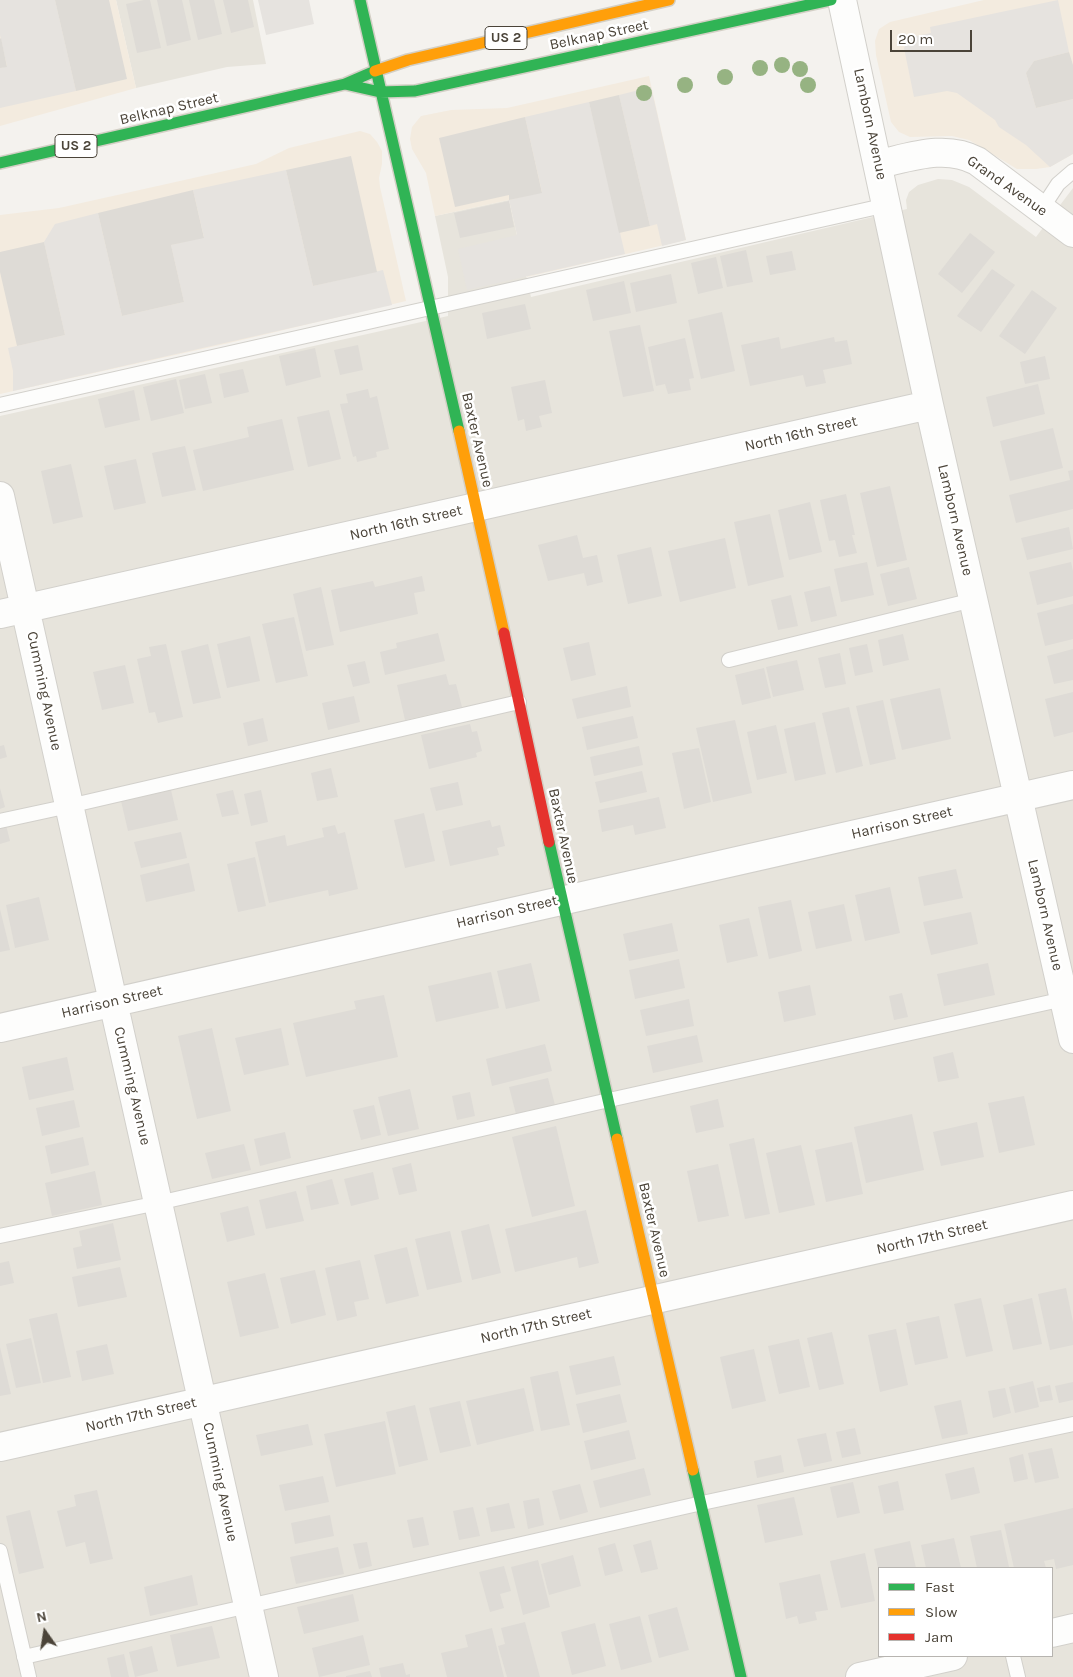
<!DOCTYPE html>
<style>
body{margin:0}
#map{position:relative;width:1073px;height:1677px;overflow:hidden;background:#f4f2ee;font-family:Karla,sans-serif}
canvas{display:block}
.legend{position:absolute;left:878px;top:1567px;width:175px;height:90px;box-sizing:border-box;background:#fff;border:1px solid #b7b4b0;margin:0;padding:6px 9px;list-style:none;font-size:15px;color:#4b4439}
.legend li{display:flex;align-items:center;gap:10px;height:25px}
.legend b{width:25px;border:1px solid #b7b4b0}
.north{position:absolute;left:20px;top:1607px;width:50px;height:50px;-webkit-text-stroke:4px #fff;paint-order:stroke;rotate:347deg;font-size:14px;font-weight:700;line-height:20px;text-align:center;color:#4b4439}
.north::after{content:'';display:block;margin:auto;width:18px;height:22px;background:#4b4439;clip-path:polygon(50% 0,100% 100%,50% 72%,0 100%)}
.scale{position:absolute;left:890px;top:30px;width:82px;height:22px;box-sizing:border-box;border:2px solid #4b4439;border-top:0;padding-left:6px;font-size:15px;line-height:18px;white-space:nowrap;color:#4b4439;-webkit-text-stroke:4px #fff;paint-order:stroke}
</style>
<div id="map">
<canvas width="1073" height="1677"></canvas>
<ul class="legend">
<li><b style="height:6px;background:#30b455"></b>Fast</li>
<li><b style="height:6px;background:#ff9f0a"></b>Slow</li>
<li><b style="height:6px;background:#e5322d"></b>Jam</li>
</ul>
<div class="north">N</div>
<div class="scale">20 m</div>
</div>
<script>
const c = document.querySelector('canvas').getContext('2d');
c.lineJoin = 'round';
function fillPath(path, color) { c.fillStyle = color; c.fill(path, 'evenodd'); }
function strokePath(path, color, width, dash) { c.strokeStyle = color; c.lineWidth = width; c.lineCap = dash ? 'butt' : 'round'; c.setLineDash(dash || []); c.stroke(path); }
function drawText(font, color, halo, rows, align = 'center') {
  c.font = font + ' Karla,sans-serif'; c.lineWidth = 5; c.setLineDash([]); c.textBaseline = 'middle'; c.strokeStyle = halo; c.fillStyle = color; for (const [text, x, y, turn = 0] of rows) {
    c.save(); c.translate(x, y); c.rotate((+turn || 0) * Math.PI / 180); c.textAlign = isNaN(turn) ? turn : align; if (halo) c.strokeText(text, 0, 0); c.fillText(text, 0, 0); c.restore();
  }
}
fillPath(new Path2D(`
 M116,0H253L266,64L227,67L136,88Z
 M938,179L952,180L969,187L1036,237L1073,188V1677H0V416L448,316V277L435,216L509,200L531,297L907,209L906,200L909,192L918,185ZM879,1568H1052V1656H879Z`), '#e7e4dc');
fillPath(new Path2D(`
 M0,0H116L136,88L0,126Z
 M984,0H1073V154L1050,167L1036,169H1017L969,140L952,136L910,137L899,132L891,122L876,55L875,41L879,29L890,22Z
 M649,76L686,240L527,277L509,200L435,216L426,173L412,149L410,139L412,127L421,116L451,110L507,108Z
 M360,131L370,134L377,142L382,151V164L379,178L380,187L406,301L229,343L0,394V215L59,208L256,164L289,148Z`), '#f3ebdf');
fillPath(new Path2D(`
 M0,0H55L76,91L0,108V68L7,66L0,35Z
 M258,0H309L314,24L266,35Z
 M1058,0L1069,52L1034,61L1026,73L1036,108L1073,99V154L1050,167L1026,145L999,127L995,120L957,93L947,91L914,97L904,48L911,37L931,33L930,27Z
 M651,87L686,240L662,246L657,224L650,226L619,95Z
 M589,102L625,254L467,290L458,249L517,235L509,200L542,192L525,117Z
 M286,170L313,286L383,270L392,305L13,391V371L8,348L65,335L44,242L55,224L98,213L122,316L184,302L171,245L204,237L193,190Z`), '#e6e3df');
fillPath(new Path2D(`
 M55,0H109L127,79L76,91Z
 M144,0H150L161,48L137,53L126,4Z
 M157,0H182L191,40L167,46Z
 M189,0H214L222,34L198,40Z
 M223,0H248L254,27L231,33Z
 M1,38L7,67L0,68V39Z
 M1069,52L1073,65V99L1036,108L1026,73L1034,61Z
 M619,95L650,226L619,233L589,102Z
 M525,117L542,193L509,200V195L455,207L439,138Z
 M351,156L377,272L313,286L286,170Z
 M193,190L204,238L171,245L184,302L122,316L98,213Z
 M509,201L514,227L460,238L454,213Z
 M970,233L995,252L962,293L938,274Z
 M44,242L65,335L17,346L0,272V252Z
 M746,250L753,282L727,287L720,256Z
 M792,251L796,270L770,275L766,256Z
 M716,257L723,288L698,294L691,263Z
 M992,269L1015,285L981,332L957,316Z
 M671,274L677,303L636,312L630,283Z
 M624,281L631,313L593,321L586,290Z
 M1032,290L1057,308L1025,354L999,336Z
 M525,304L531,329L487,339L482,313Z
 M722,312L735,371L701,379L688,320Z
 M640,325L654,391L623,397L609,331Z
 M779,337L781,349L834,337L835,342L847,340L852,364L823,370L826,383L806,387L803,375L750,386L741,345Z
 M685,338L694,378L689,379L691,390L668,394L665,384L656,386L648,347Z
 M358,345L363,370L340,375L334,350Z
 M315,348L321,377L286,386L279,356Z
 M1045,356L1050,379L1025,384L1020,362Z
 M243,369L249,392L224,398L219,374Z
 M205,374L212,403L185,409L179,380Z
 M176,379L184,413L151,421L143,387Z
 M545,380L552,413L539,416L542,427L526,431L524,419L518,421L511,387Z
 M1038,384L1045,414L993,427L986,397Z
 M368,389L370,398L377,396L389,449L376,452L377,457L357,462L356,456L353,457L340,404L348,403L346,394Z
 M134,390L140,420L105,428L98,399Z
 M329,410L341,459L308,467L297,417Z
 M282,419L294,470L203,491L193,450L249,437L247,427Z
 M1053,428L1063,468L1010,481L1000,441Z
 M185,446L196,490L162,497L152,453Z
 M136,459L146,503L114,510L104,466Z
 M71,464L83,517L53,524L41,471Z
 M1073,470V509L1016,523L1009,495L1070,480L1068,471Z
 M890,486L907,560L877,567L860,493Z
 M846,494L855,535H852L857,553L839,557L835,540L829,541L820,500Z
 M810,502L822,552L789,560L778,510Z
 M770,514L784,577L748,586L734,522Z
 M1069,527L1073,549L1027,560L1021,538Z
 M577,535L583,558L597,555L603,582L587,586L584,573L548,581L538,545Z
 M725,538L736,588L680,602L668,551Z
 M651,547L662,596L628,604L617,555Z
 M867,562L874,595L841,602L834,569Z
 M1071,562L1073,571V596L1037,605L1029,572Z
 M909,567L917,599L888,606L880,574Z
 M422,576L425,591L414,593L418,614L340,632L331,590L373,581L375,587Z
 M830,586L837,616L811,622L804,592Z
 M321,587L334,645L306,651L293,594Z
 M791,595L798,626L778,630L771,600Z
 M1073,604V639L1045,646L1037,613Z
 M294,617L308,676L276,683L262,624Z
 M438,633L445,661L385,675L380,652L397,648L396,643Z
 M903,634L909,660L883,666L878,640Z
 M250,636L260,681L227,688L217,644Z
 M589,642L596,675L571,681L563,648Z
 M166,644L183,717L158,723L155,712L149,713L137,659L151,656L149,647Z
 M208,644L221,698L193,704L181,651Z
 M867,644L873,672L855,676L849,648Z
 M1073,649V680L1054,684L1047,656Z
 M840,653L846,684L825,688L818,658Z
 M797,660L804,690L773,697L766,667Z
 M365,661L370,683L353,687L347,665Z
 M125,665L134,703L102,710L93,672Z
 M764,668L771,698L742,705L735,675Z
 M446,674L449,685L456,684L462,707L405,720L397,685Z
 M627,686L631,707L577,719L572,699Z
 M940,688L951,739L902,750L890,699Z
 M1073,692V732L1054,737L1045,699Z
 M354,696L360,722L328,730L322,703Z
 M883,700L896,759L870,765L856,706Z
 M849,707L863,766L836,773L822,713Z
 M633,716L638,738L587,750L582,727Z
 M263,718L268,741L248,746L243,723Z
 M735,720L752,793L713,802L696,728Z
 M815,722L826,774L795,781L784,729Z
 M470,724L472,732L477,731L482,751L476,753L477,757L429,769L421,735Z
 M776,725L787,773L757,780L747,732Z
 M4,745L7,757L0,759V746Z
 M639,746L643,765L594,776L590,757Z
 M699,748L711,802L684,809L672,753Z
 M331,768L338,797L317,801L311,773Z
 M642,771L647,792L600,803L595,782Z
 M458,782L463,805L436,811L430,788Z
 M0,788L5,807L0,809Z
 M171,790L178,820L128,831L121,801Z
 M233,790L239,814L222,817L216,794Z
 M261,790L268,822L251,826L244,794Z
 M659,797L666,828L635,835L633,825L602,832L598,810Z
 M424,813L435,861L405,868L394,820Z
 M490,820L492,827L500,825L505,846L497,848L499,855L450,866L442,831Z
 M6,825L10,841L0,844V826Z
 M335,825L338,834L345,832L358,889L329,896L328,890L269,903L255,842L285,835L287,846L324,837L322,828Z
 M181,832L187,858L141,868L134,842Z
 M255,857L266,906L238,912L227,864Z
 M189,863L195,891L146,902L140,875Z
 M956,869L963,898L924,906L918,877Z
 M890,887L900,933L865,941L855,895Z
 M39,897L49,940L15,948L6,905Z
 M791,900L802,951L769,959L758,907Z
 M844,904L852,941L816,949L808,912Z
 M0,909L10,950L0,952Z
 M971,912L978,944L931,955L923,922Z
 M749,918L758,956L727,963L719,925Z
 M672,923L678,951L629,961L623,934Z
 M679,959L685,988L635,999L629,970Z
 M531,963L540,1001L506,1009L497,971Z
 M988,963L995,995L944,1006L937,974Z
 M491,972L499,1008L436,1022L428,986Z
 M810,985L816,1015L784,1022L778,992Z
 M902,993L908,1017L894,1020L889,996Z
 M384,995L398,1057L306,1077L293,1023L356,1009L354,1001Z
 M689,999L694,1026L646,1036L640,1010Z
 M212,1028L231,1111L197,1119L178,1036Z
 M281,1028L289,1065L244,1075L235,1038Z
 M697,1035L703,1062L653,1073L647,1046Z
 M545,1044L552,1071L492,1086L486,1059Z
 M953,1052L959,1078L938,1082L933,1057Z
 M67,1057L74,1090L29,1100L22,1067Z
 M548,1078L555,1105L516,1114L509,1087Z
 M410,1089L419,1129L388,1136L378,1097Z
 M470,1092L475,1116L457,1120L452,1096Z
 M1024,1096L1035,1145L999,1153L988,1103Z
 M718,1099L724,1127L696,1133L690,1106Z
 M74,1100L80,1127L42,1136L36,1108Z
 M374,1105L381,1135L361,1140L353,1110Z
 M912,1114L924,1170L866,1183L854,1127Z
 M977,1122L984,1157L941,1166L933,1132Z
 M556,1126L575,1206L532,1217L512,1137Z
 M285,1132L291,1158L260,1166L254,1139Z
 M83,1137L89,1165L51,1174L45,1146Z
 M754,1138L770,1214L745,1219L729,1144Z
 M852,1142L863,1194L826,1202L815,1150Z
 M244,1144L251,1170L212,1179L205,1153Z
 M801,1145L815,1205L779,1213L766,1153Z
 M411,1163L417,1191L399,1195L392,1168Z
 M718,1164L729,1216L698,1222L687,1171Z
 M95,1171L102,1205L52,1216L45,1183Z
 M373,1172L379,1199L351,1206L344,1179Z
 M332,1179L339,1204L311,1210L306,1186Z
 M296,1191L304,1221L266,1229L259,1200Z
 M248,1206L255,1235L227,1242L220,1213Z
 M586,1210L599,1263L579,1268L577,1257L515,1272L505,1229Z
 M113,1223L121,1260L77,1269L73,1248L82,1246L79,1231Z
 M489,1224L501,1273L472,1280L461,1231Z
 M450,1231L462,1282L427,1290L415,1239Z
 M407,1247L419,1296L386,1304L374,1255Z
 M360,1260L369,1299L354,1302L357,1316L337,1321L325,1268Z
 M9,1261L14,1283L0,1286V1263Z
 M120,1267L127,1297L78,1307L72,1277Z
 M315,1270L326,1315L291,1324L280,1278Z
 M265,1273L279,1328L240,1337L227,1282Z
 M1066,1288L1073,1322V1345L1050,1350L1038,1294Z
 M981,1298L993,1351L966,1357L954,1304Z
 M1032,1298L1042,1344L1013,1350L1003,1305Z
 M57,1313L71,1377L43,1383L29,1319Z
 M939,1316L948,1358L915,1365L906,1323Z
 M896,1329L908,1385L880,1392L868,1335Z
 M832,1332L844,1384L819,1390L807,1338Z
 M31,1338L41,1383L16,1388L6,1344Z
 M799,1339L810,1387L779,1394L768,1346Z
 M107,1344L114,1374L82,1381L76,1351Z
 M0,1347L11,1394L0,1396Z
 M754,1349L766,1401L732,1409L720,1357Z
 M614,1356L621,1385L576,1395L569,1366Z
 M558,1371L570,1425L541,1431L530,1377Z
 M1033,1381L1039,1407L1015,1413L1009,1387Z
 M1073,1382V1400L1059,1403L1055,1386Z
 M1050,1385L1053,1400L1040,1402L1037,1388Z
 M524,1388L534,1431L477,1445L466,1401Z
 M1005,1388L1011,1413L993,1418L988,1391Z
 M620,1394L627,1422L583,1433L576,1404Z
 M961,1400L968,1434L942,1439L934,1406Z
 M460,1401L471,1446L440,1453L429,1408Z
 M415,1405L428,1460L399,1467L386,1412Z
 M385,1421L396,1474L336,1487L324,1434Z
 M308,1424L313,1445L261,1456L256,1435Z
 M855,1428L861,1454L842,1458L836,1432Z
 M629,1430L636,1459L591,1470L584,1441Z
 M826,1433L832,1461L804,1467L797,1439Z
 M1052,1448L1059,1478L1035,1483L1028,1453Z
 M1023,1454L1028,1479L1014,1482L1009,1458Z
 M781,1455L784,1472L757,1478L754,1461Z
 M974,1467L980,1493L951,1500L945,1474Z
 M644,1468L651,1495L600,1508L593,1481Z
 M323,1476L329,1502L285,1511L279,1485Z
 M898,1481L904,1510L884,1514L878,1486Z
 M853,1482L860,1513L837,1518L830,1487Z
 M580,1484L588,1512L560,1520L552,1491Z
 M97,1490L113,1559L90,1564L85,1542L66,1547L57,1511L76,1506L74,1495Z
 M794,1497L803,1535L765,1543L757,1505Z
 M539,1498L544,1525L528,1529L523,1501Z
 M509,1503L515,1528L491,1532L486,1508Z
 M473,1507L480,1536L459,1540L453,1511Z
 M1073,1508V1565L1056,1569L1054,1559L1044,1561L1046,1568H1020L1019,1567L1014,1568L1004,1524Z
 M30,1510L44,1568L19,1574L6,1516Z
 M330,1515L334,1536L295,1544L291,1523Z
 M423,1517L429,1545L413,1548L407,1520Z
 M1001,1530L1009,1567L977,1568L970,1536Z
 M954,1538L961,1568H926L921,1545Z
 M651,1540L658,1569L641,1573L633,1545Z
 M910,1541L916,1568H878L874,1549Z
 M367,1542L372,1566L359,1569L353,1544Z
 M615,1543L623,1571L605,1576L598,1548Z
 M338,1547L344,1574L296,1584L290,1557Z
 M865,1553L875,1601L841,1608L830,1561Z
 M573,1555L581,1586L549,1595L541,1564Z
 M538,1560L550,1607L523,1615L511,1567Z
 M504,1566L511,1591L500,1594L504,1608L490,1612L479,1572Z
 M820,1574L828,1610L815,1612L817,1620L799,1624L797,1616L786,1619L779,1583Z
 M192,1575L198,1605L150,1616L144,1587Z
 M353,1594L359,1621L304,1634L297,1607Z
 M677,1607L689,1650L659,1658L648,1615Z
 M640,1616L652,1662L621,1670L609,1624Z
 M525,1622L540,1677H507L498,1646L505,1644L501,1628Z
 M595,1623L606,1666L572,1675L561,1632Z
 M212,1626L220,1658L177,1667L170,1635Z
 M492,1628L504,1677H447L441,1653L468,1647L465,1635Z
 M363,1635L370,1665L319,1677L312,1648Z
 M152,1646L158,1671L135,1677L129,1652Z
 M124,1654L129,1677H111L107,1658Z
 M403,1663L406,1675L410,1674V1677H381L379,1668Z
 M370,1671L372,1677H346V1676Z`), '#dedbd6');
const lane = new Path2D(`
 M1041,210L1058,184L1073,171
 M0,405L887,205
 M729,660L973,600
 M0,821L69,806L519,702
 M0,1236L158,1203L609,1100L1064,999
 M0,1551L29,1677
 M1013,1656L1018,1677
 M24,1657L702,1503L1073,1424`);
const street = new Path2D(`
 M842,0L929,405L1073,1039
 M879,164C911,157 946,144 977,161L1073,233
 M0,496L264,1677
 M0,614L929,405
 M0,1028L1073,785
 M0,1447L1073,1205
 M1052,1633L1073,1628
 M860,1677L953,1656`);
const fast = new Path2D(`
 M360,0L459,431
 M345,84L380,92L415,91L831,0
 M0,163L345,84L375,71
 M549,842L617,1139
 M693,1470L741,1677`);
const slow = new Path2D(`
 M375,71L408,60L669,0
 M459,431L504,633
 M617,1139L693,1470`);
const jam = new Path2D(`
 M504,633L549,842`);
strokePath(lane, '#d2d0cb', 16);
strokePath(street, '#d2d0cb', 30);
strokePath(fast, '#d3cfc5', 14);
strokePath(slow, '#d3cfc5', 14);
strokePath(jam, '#d3cfc5', 14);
strokePath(lane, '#fdfdfc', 14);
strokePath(street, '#fdfdfc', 28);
strokePath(fast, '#30b455', 11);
strokePath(slow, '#ff9f0a', 11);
strokePath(jam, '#e5322d', 11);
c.fillStyle = '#96b382';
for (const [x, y] of [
 [782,65],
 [760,68],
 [800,69],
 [725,77],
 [685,85],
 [808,85],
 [644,93]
]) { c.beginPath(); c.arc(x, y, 8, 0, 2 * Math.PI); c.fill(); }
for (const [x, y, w] of [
 [506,38,42],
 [76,146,42]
]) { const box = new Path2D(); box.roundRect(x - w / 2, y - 11.5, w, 23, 4); c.fillStyle = '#fff'; c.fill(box); strokePath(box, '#4b4439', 1); }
drawText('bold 14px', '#4b4439', null, [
 ["US 2",506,38],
 ["US 2",76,146]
]);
drawText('15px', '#4b4439', '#fff', [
 ["Belknap Street",599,35,-12],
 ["Belknap Street",169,109,-13],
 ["Lamborn Avenue",870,124,78],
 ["Grand Avenue",1007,186,35],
 ["North 16th Street",801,434,-13],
 ["Baxter Avenue",477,440,77],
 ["Lamborn Avenue",955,520,77],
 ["North 16th Street",406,523,-13],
 ["Cumming Avenue",44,691,78],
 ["Harrison Street",902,823,-13],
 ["Baxter Avenue",563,836,78],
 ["Harrison Street",507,912,-13],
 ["Lamborn Avenue",1045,915,77],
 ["Harrison Street",112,1002,-13],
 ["Cumming Avenue",132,1086,77],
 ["Baxter Avenue",654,1230,77],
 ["North 17th Street",932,1237,-13],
 ["North 17th Street",536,1326,-13],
 ["North 17th Street",141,1415,-13],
 ["Cumming Avenue",220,1482,78]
]);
</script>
